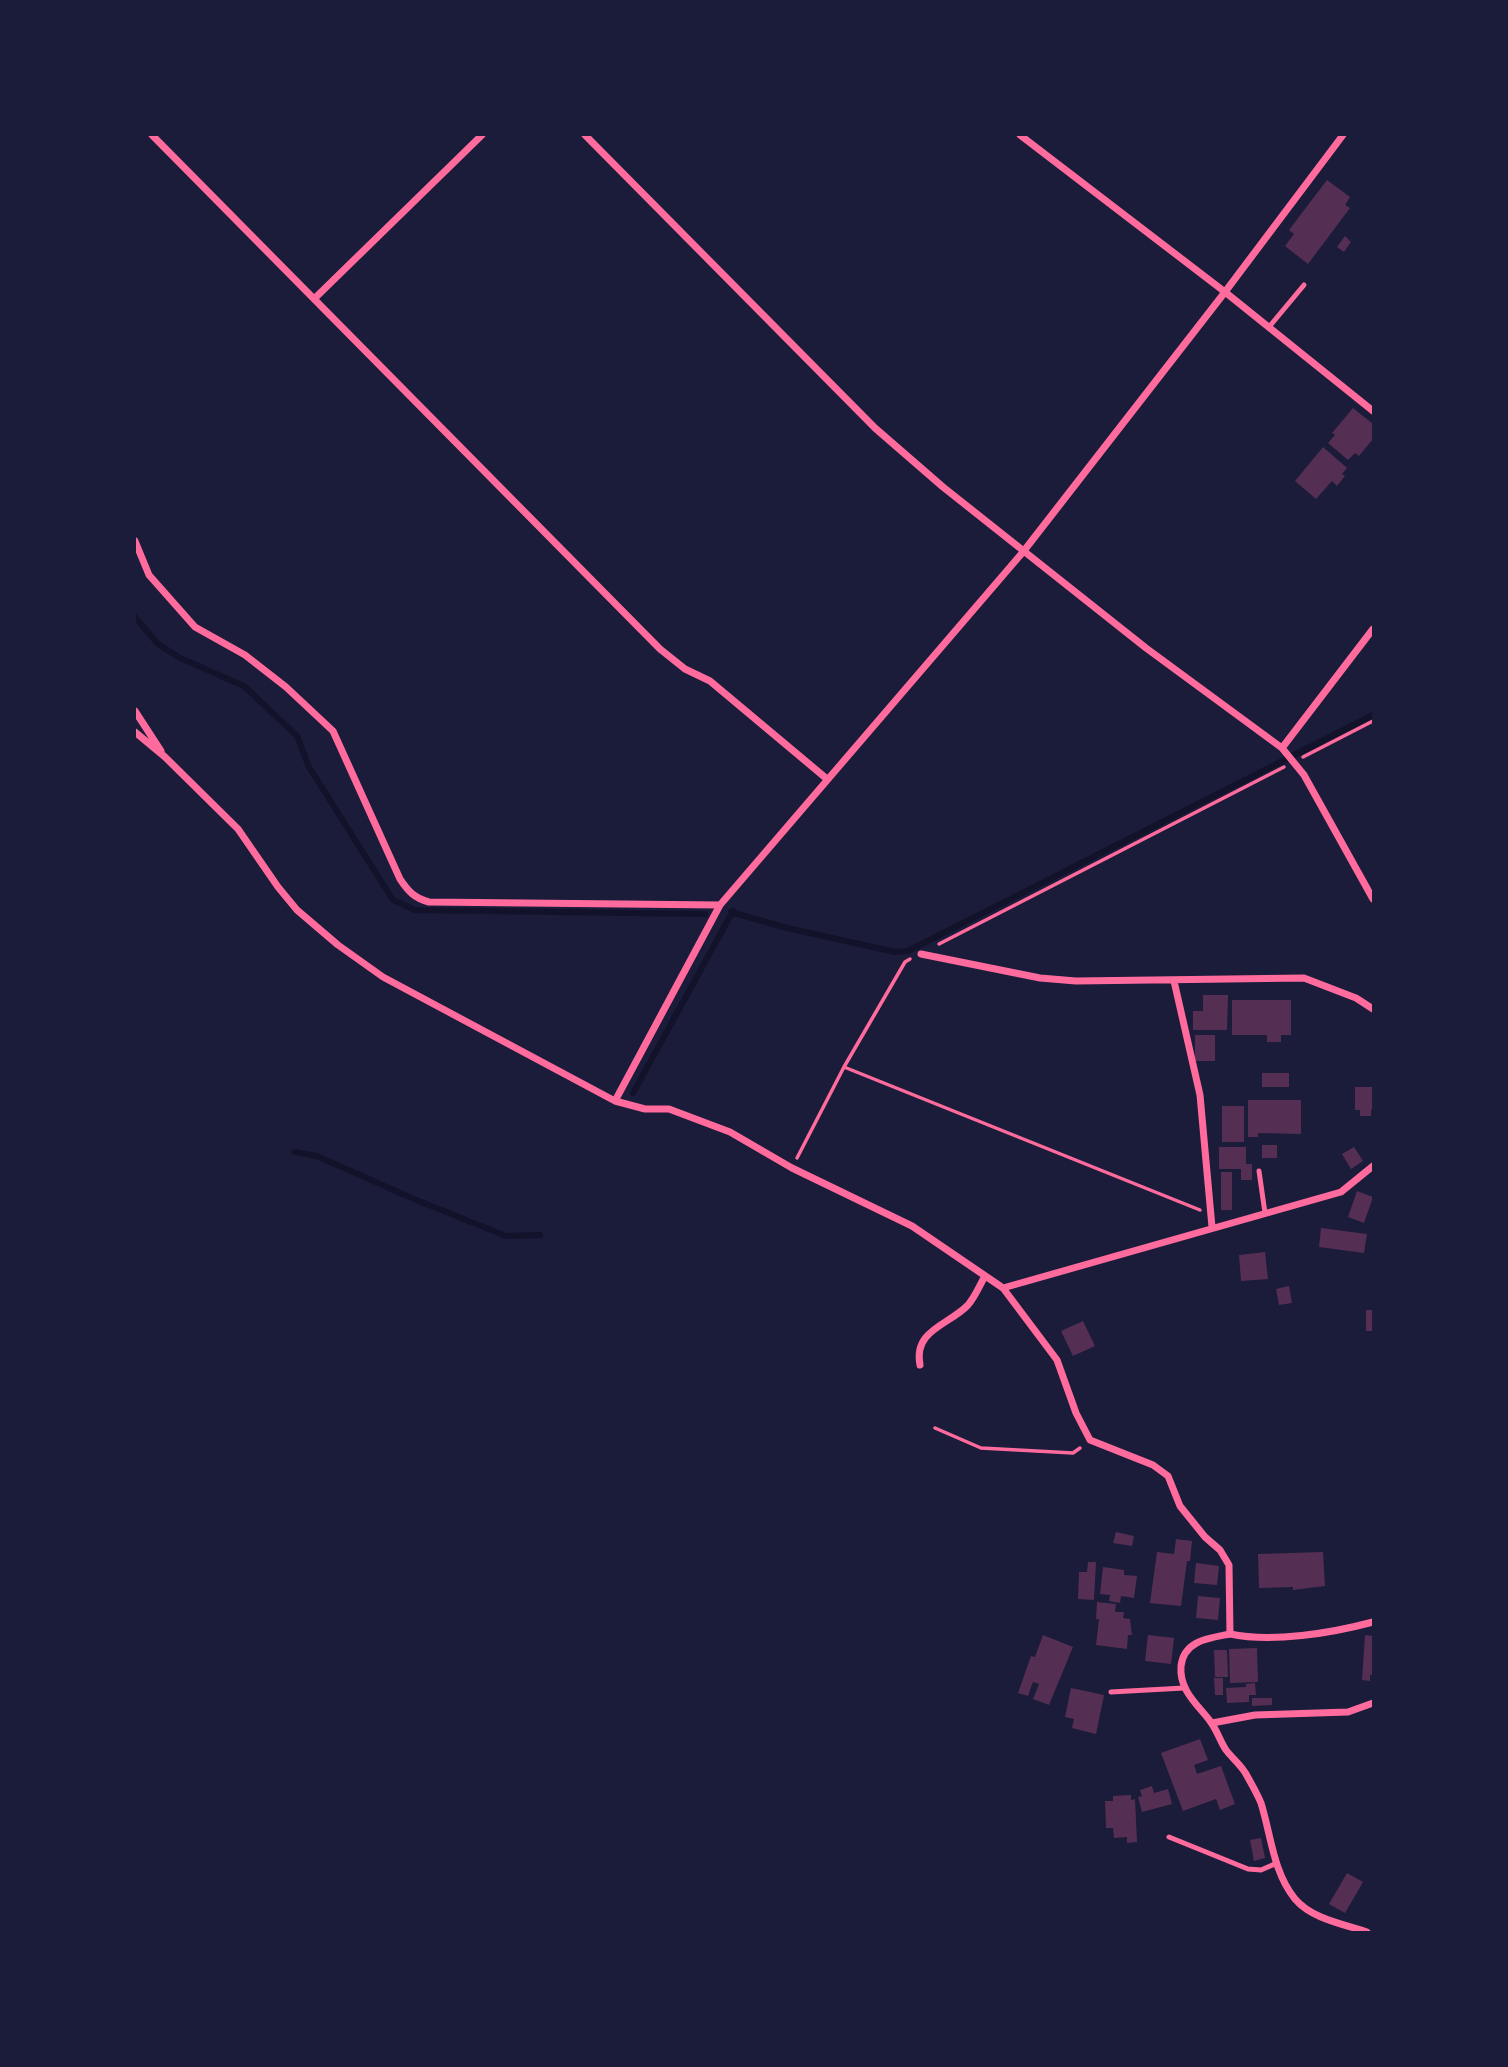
<!DOCTYPE html>
<style>
body{margin:0}
#map{position:relative;width:1508px;height:2067px;overflow:hidden;background:#1b1b3a;font-family:"Exo 2",sans-serif}
canvas{display:block}
.frame{position:absolute;inset:0;border:136px solid #1b1b3a;pointer-events:none}
</style>
<div id="map">
<canvas width="1508" height="2067"></canvas>
<div class="frame"></div>
</div>
<script>
const c = document.querySelector('canvas').getContext('2d');
c.lineJoin = 'round';
function strokePath(path, color, width, dash) { c.strokeStyle = color; c.lineWidth = width; c.lineCap = dash ? 'butt' : 'round'; c.setLineDash(dash || []); c.stroke(path); }
function fillPath(path, color) { c.fillStyle = color; c.fill(path, 'evenodd'); }
strokePath(new Path2D(`
 M135,617L158,644L180,658L244,686L297,736L309,767L393,900L415,910L705,914
 M731,912L787,928L895,952L908,951L1373,715
 M633,1093L733,911
 M295,1152L317,1156L414,1199L506,1236L540,1235`), '#12122b', 6);
fillPath(new Path2D(`
 M1327,180L1350,197L1345,205L1350,208L1308,264L1285,246L1294,234L1289,230Z
 M1345,236L1351,242L1344,252L1337,247Z
 M1353,408L1373,424V439L1359,456L1355,453L1348,460L1328,443L1335,435L1332,433Z
 M1323,447L1347,468L1342,474L1345,476L1337,486L1332,481L1316,499L1295,481Z
 M1203,995H1228L1227,1030H1193V1011H1203Z
 M1232,1000H1291V1035H1281V1042H1267V1035H1232Z
 M1195,1035H1215V1061H1195Z
 M1262,1073H1289V1087H1262Z
 M1355,1087H1373V1110H1371V1116H1360V1110H1355Z
 M1248,1100H1301V1134L1258,1133V1137H1248Z
 M1222,1106H1244V1142H1222Z
 M1262,1145H1277V1158H1262Z
 M1219,1147H1246V1164H1252V1180H1241V1169H1219Z
 M1354,1147L1363,1161L1351,1169L1342,1154Z
 M1221,1172H1232V1210H1221Z
 M1357,1191L1373,1197L1364,1223L1348,1217Z
 M1321,1228L1367,1234L1364,1253L1319,1247Z
 M1265,1252L1268,1279L1241,1281L1239,1255Z
 M1289,1286L1292,1303L1279,1305L1276,1289Z
 M1366,1310H1373V1331H1366Z
 M1083,1321L1095,1346L1073,1356L1061,1331Z
 M1116,1532L1134,1536L1132,1546L1113,1543Z
 M1176,1539L1192,1541L1190,1561H1187L1181,1606L1150,1603L1157,1552L1174,1554Z
 M1323,1552L1325,1586L1293,1590V1587L1259,1588L1258,1554Z
 M1088,1562H1096L1094,1600L1078,1599L1079,1572H1087Z
 M1196,1563L1219,1566L1217,1585L1194,1583Z
 M1103,1567L1124,1570V1575L1137,1576L1134,1598L1121,1596L1120,1603L1109,1601L1110,1595L1100,1594Z
 M1198,1596L1220,1598L1218,1620L1196,1618Z
 M1097,1602L1116,1604L1115,1612H1124L1123,1618L1130,1619L1132,1635H1128L1127,1649L1096,1645L1099,1619H1096Z
 M1043,1635L1073,1647L1049,1705L1033,1699L1039,1684L1033,1682L1028,1696L1018,1693L1031,1656L1035,1657Z
 M1148,1635L1174,1638L1171,1664L1145,1661Z
 M1365,1635L1373,1636V1675H1370V1681L1362,1680Z
 M1257,1648L1258,1682L1230,1683L1229,1649Z
 M1214,1650H1227L1228,1677H1215Z
 M1214,1678H1223V1695H1215Z
 M1255,1683L1256,1695H1249V1702L1227,1703L1226,1688L1246,1687V1684Z
 M1071,1688L1104,1695L1096,1734L1072,1728L1074,1719L1065,1717Z
 M1252,1698H1272V1705L1252,1706Z
 M1200,1739L1208,1760L1194,1765L1197,1774L1221,1766L1235,1804L1220,1810L1216,1799L1183,1811L1161,1753Z
 M1152,1786L1154,1793L1168,1789L1172,1804L1142,1812L1138,1797L1142,1796L1140,1790Z
 M1131,1795V1800L1135,1799L1137,1842L1127,1843V1837L1114,1838L1113,1828H1106L1105,1801H1113V1796Z
 M1261,1838L1265,1858L1254,1861L1250,1840Z
 M1347,1873L1363,1882L1345,1913L1329,1904Z`), '#542f53');
strokePath(new Path2D(`
 M1303,757L1373,721
 M939,944L1284,767
 M844,1067L1200,1210
 M797,1158L844,1067L905,962L910,959
 M935,1428L981,1448L1073,1453L1080,1448`), '#ff6b9d', 3.5);
strokePath(new Path2D(`
 M1269,327L1304,285
 M1259,1171L1265,1213
 M1111,1692L1184,1688
 M1169,1837L1248,1869L1261,1870L1277,1863`), '#ff6b9d', 5);
strokePath(new Path2D(`
 M152,135L660,649L685,669L710,681L827,779
 M585,135L875,428L943,487L1146,648L1282,748L1304,775L1373,899
 M1020,135L1225,292L1373,411
 M314,299L482,135
 M135,541L149,575L195,627L245,655L286,687L333,731L400,879C408,891 414,898 429,902L720,905
 M135,711L161,751
 M135,732L165,757L238,829L278,887L297,910L338,945L383,977L615,1101L645,1109H669L730,1132L792,1168L912,1226L1003,1288L1057,1360L1076,1413L1090,1440L1153,1465L1168,1476L1180,1506L1205,1537L1220,1550L1229,1565L1230,1634C1210,1638 1184,1640 1181,1666C1179,1690 1197,1704 1210,1721C1217,1730 1220,1741 1226,1750C1232,1758 1241,1765 1246,1774C1251,1783 1257,1793 1261,1803C1271,1835 1273,1872 1295,1899C1312,1919 1343,1924 1367,1932
 M1282,748L1373,629
 M921,954L1040,978L1076,981L1304,978L1356,998L1373,1009
 M1174,981L1200,1095L1212,1227
 M615,1101L720,905L1023,552L1225,292L1343,135
 M1003,1288L1341,1192L1373,1166
 M920,1365C913,1330 949,1325 968,1305C975,1297 980,1285 985,1276
 M1230,1634C1272,1643 1332,1633 1373,1622
 M1212,1723L1255,1715L1348,1712L1373,1703`), '#ff6b9d', 7);
</script>
